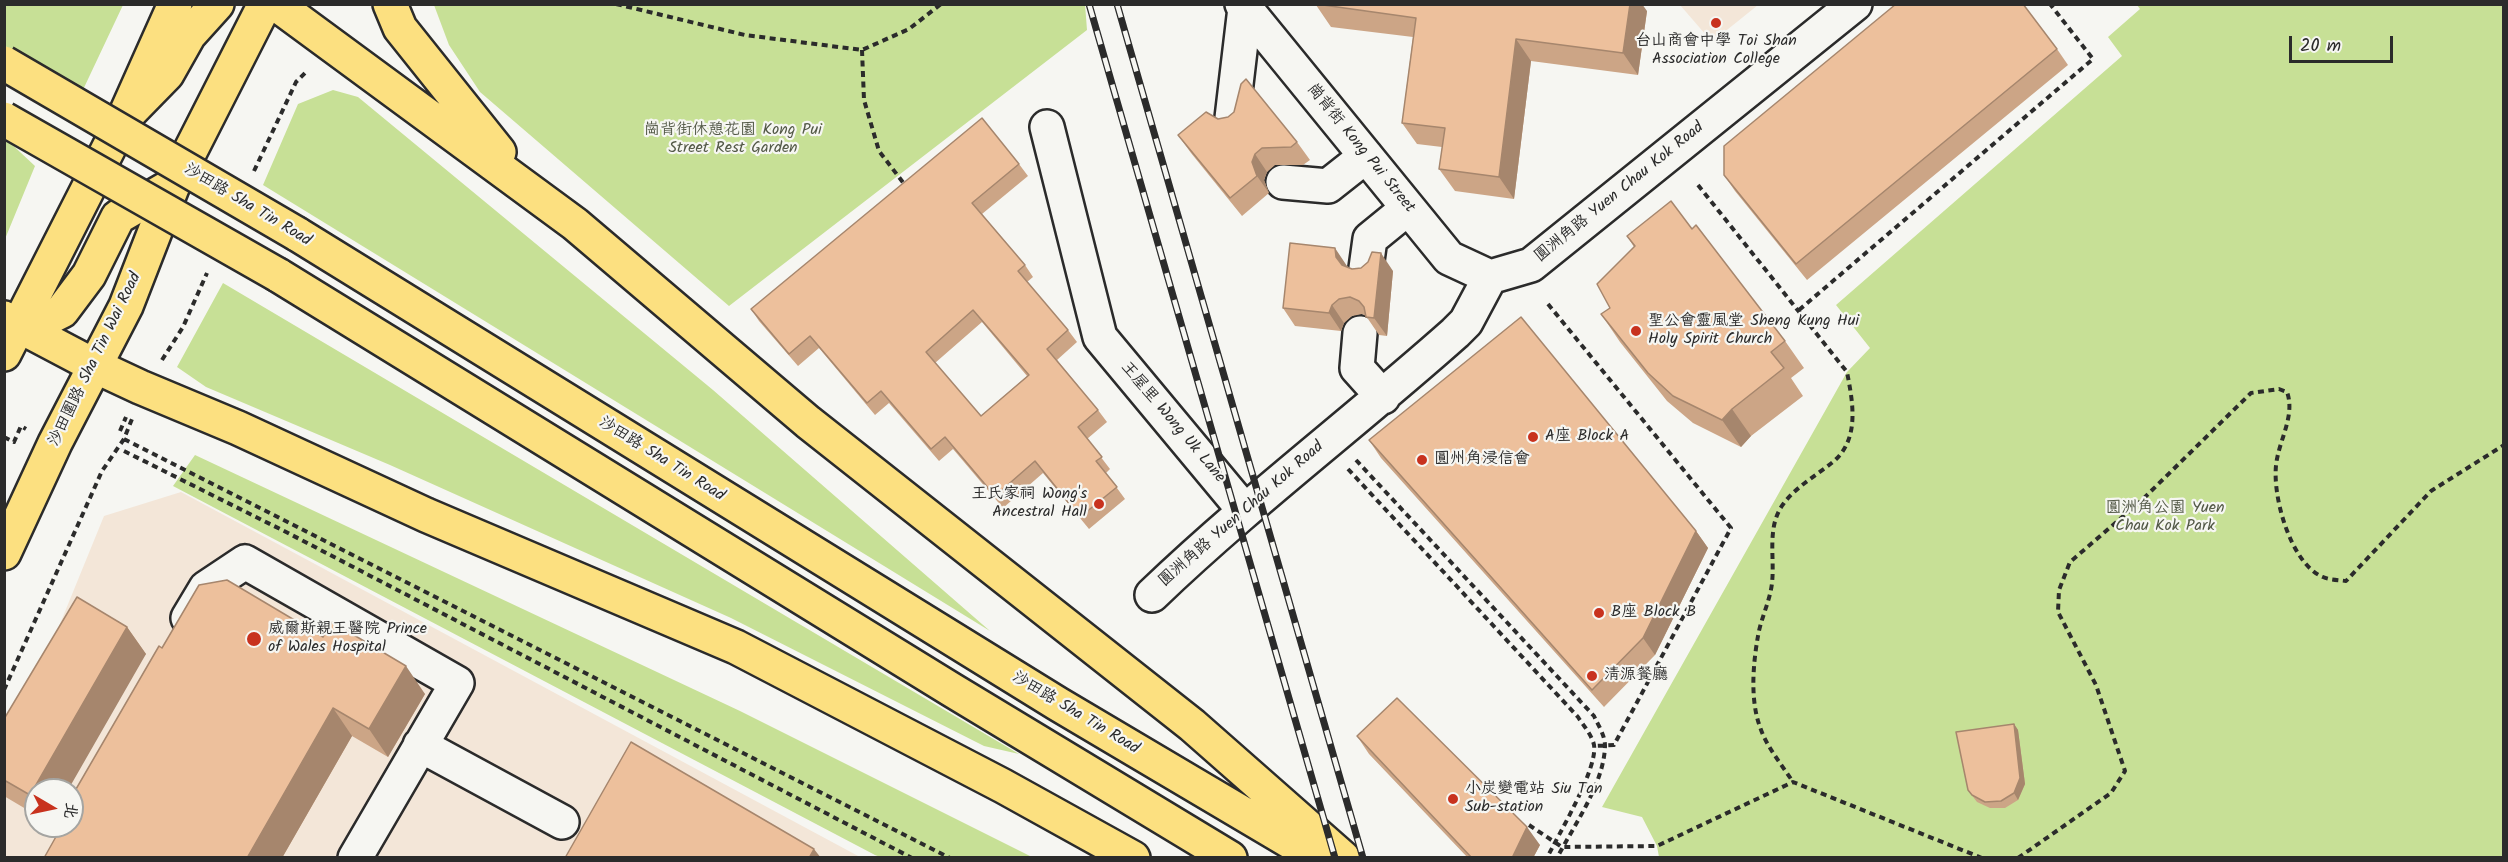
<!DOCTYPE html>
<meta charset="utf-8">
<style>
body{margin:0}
#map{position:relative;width:2508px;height:862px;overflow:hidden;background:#f6f6f2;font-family:Kalam,"LXGW WenKai TC",sans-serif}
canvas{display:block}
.frame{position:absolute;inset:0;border:6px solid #2b2b2b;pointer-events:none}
.north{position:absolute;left:24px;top:778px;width:60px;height:60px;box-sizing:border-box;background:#f6f6f2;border:2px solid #a5a5a2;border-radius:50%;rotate:99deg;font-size:16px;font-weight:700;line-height:24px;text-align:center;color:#2b2b2b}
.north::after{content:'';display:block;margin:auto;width:21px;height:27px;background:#c8321e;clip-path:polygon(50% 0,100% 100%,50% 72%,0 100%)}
.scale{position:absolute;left:2289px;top:36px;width:104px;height:27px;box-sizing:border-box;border:3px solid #2b2b2b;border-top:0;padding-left:8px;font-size:18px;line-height:21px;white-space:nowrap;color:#2b2b2b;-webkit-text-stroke:4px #f6f6f2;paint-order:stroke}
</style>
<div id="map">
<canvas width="2508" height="862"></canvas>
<div class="frame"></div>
<div class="north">北</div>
<div class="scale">20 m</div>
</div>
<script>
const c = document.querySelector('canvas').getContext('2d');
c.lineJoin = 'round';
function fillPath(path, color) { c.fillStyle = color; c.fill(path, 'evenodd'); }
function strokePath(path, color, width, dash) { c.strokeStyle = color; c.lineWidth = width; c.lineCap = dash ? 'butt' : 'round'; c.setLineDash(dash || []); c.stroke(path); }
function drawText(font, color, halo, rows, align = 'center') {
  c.font = font + ' Kalam,"LXGW WenKai TC",sans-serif'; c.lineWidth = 4.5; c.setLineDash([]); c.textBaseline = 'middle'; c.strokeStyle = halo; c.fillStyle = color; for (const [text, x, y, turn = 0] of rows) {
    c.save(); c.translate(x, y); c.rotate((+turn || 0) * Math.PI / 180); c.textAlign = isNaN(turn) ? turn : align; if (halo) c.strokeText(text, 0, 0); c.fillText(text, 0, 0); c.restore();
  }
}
fillPath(new Path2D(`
 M1680,5H1758L1712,42Z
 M181,492L860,857H5L4,761L104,516ZM36,790H72V826H36Z`), '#f3e6d8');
fillPath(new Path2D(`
 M1085,4L1087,30L729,306L480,92L449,45L434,5Z
 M4,5H123L81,94L5,46Z
 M2137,5H2503V857H1659L1657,846L1642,817L1602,807L1847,372L1870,348L1836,305L2122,56L2108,37L2140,9Z
 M333,90L358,97L713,390L990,631L263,185L298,104Z
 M5,138L35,166L5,239Z
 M223,283L1019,754L984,746L731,618L390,465L206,387L177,367Z
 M195,455L740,711L1032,857L883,858L875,855L173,486Z`), '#c7e096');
const minor = new Path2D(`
 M1242,4L1449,258L1490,277
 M1232,118L1245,8
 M1047,127L1100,337L1244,510
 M1283,182L1328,186L1366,156
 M1366,268L1370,239L1408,208
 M1360,333L1357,368L1383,397
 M1152,595C1249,502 1355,422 1455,333L1466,322L1490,277L1531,265L1855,4
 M188,618L206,588L245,562L457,683L355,858
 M420,745L562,822`);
const major = new Path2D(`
 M4,354L124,118L175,4
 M4,553L55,443L126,306L173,185L265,4`);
const highway = new Path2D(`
 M276,4L575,224L808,422L1192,725L1343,858
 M390,4L400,28L499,152
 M124,118L167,74L189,35L217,4
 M297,234L1058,704L1318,858
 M278,275L952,690L1230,858
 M4,318L95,366L140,387L238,428L426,515L736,647L1003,786L1133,858
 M18,325L44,320L62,311L89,275L118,217L173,185`);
strokePath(minor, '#2b2b2b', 38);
strokePath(major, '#2b2b2b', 38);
strokePath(highway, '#2b2b2b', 38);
strokePath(new Path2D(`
 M616,4L745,35L862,50L909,29L941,4
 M862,50L864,100L879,151L905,185
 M254,171L296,82L308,70
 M1698,185L1847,372C1853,403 1860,439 1833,462C1817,475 1797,486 1784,503C1766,526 1775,557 1772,583C1770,601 1761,618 1758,636C1753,664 1750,700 1760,727C1766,746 1782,765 1793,782
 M1548,304L1731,528L1614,745L1594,746
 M1799,310L2093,59L2050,4
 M162,360L183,327L207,273
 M120,431L126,417
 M4,437L14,442L21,426L26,429
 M124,439L950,858
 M124,451L288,533L912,858
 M1356,460L1594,716C1598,725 1605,735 1605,746C1604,784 1574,825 1557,858
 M1348,469L1578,717C1583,725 1592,735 1594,745C1598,769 1558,835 1547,858
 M4,690L102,471L124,439L132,419
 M1529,825L1562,847L1657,846L1793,782L1982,858
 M2018,858L2111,793L2125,771L2096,685L2058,612L2059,590L2070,562L2142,500L2251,393L2279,389L2287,392C2295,414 2281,437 2277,459C2270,491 2290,564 2323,577C2330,580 2339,580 2346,581L2431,491L2504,445`), '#2b2b2b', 4, [6, 4.5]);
strokePath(minor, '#f6f6f2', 33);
strokePath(major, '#fce080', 33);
strokePath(highway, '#fce080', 33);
const rail = new Path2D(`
 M1089,4L1335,858
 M1117,4L1363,858`);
strokePath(rail, '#2b2b2b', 7);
strokePath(rail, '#f6f6f2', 4.5, [14]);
const highwayBridge = new Path2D(`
 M4,63L297,234
 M4,119L278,275`);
strokePath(highwayBridge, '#2b2b2b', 38, []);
strokePath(highwayBridge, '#fce080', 33);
fillPath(new Path2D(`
 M1316,5L1647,11L1638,75L1531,61L1514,199L1455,191L1439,169L1442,147L1417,144L1402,123L1413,37L1331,27Z
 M2057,49L2068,65L1807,280L1735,191L1724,175Z
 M1218,119L1297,142L1310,160L1303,165H1275L1267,172L1264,180L1269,193L1242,216L1191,153L1178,135Z
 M1019,164L1028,176L982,214L1025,265L1033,277L1027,282L1068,330L1077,342L1057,360L1098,410L1107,422L1087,439L1110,469L1106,473L1125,499L1089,529L1043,473L1003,508L953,449L939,461L889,403L875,415L819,348L798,366L759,321L751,309ZM982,322L1027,376L981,416L935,363Z
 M1692,229L1785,341L1804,368L1791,378L1803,396L1751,436L1741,447L1693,423L1667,401L1620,342L1601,314L1610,308L1634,247L1627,236Z
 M1347,266L1348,267L1352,269L1393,271L1387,336L1379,335L1366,316L1362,314L1352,316L1344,323L1341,331L1295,326L1283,308Z
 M1369,440L1696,531L1708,548L1655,655L1604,707L1381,458Z
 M127,627L146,654L36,790V815L4,796V719Z
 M323,637L425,694L388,757L352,736L282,858H44L162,648Z
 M2014,724L2018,730L2025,784L2018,800L2005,808H1990L1977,802L1968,790Z
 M1357,736L1540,845L1533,858H1468L1369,754Z`), '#cca586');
fillPath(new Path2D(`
 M1630,4H1642L1647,11L1638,75L1623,53Z
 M1516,39L1531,61L1514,199L1499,177Z
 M1255,154L1267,172L1264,180L1269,193L1257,176L1252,162Z
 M1335,248L1347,266L1348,274L1336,257Z
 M1381,253L1393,271L1387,336L1374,318Z
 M1332,305L1344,323L1341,331L1329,313Z
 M1732,409L1751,436L1741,447L1722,420Z
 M1696,531L1708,548L1655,655L1643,638Z
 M127,627L146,654L68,790H36V804L30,795Z
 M406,666L425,694L388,757L369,729Z
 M333,708L352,736L282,858H247Z
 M2014,724L2018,730L2025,784L2018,800L2014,793Z
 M1527,827L1540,845L1533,858H1512Z
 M814,849L821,858H809Z`), '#a6866d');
const building = new Path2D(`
 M1316,4H1630L1623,53L1516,39L1499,177L1439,169L1445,128L1402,123L1416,18Z
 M1896,4H2023L2057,49L1796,264L1724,175V146Z
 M1246,79L1297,142L1291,147L1262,148L1255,154L1252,162L1257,176L1230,198L1178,135L1206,112L1218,119L1228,117L1234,112L1241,84Z
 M982,118L1019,164L972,203L1025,265L1018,271L1068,330L1047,349L1098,410L1078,427L1102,457L1096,461L1117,487L1080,517L1035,461L995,496L945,437L931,449L881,391L867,403L810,336L789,354L751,309ZM973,310L1029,375L981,416L926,352Z
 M1671,201L1692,229L1696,225L1785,341L1771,352L1784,368L1732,409L1722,420L1673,396L1648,373L1601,314L1610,308L1597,284L1635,246L1627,236Z
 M1290,243L1335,248L1336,257L1342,265L1352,269L1361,268L1368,262L1372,252L1381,253L1374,318L1366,317L1364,307L1359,301L1350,297L1339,299L1332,305L1329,313L1283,308Z
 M1521,317L1696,531L1643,638L1592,690L1369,440Z
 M227,580L323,637L332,622L406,666L369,729L333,708L247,858H44L62,826H72V796L159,646L162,648L199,585Z
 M77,597L127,627L30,795L4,780V719Z
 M1397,698L1527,827L1512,858H1472L1357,736Z
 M2014,724L2020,778L2014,793L2001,801L1985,802L1972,795L1968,790L1956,732Z
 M631,742L814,849L809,858H565Z`);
fillPath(building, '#edc09c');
strokePath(building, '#a6866d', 1.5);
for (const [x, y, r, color] of [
 [1716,23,6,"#c8321e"],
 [1636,331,6,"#c8321e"],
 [1533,437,6,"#c8321e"],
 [1422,460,6,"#c8321e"],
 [1099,504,6,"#c8321e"],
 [1599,613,6,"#c8321e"],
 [254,639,8,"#c8321e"],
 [1592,676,6,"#c8321e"],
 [1453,799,6,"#c8321e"]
]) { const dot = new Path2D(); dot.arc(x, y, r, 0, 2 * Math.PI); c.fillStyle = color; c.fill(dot); strokePath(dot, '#f6f6f2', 2); }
drawText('16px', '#2b2b2b', '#f6f6f2', [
 ["台山商會中學 Toi Shan",1716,42,"center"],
 ["Association College",1716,60,"center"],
 ["聖公會靈風堂 Sheng Kung Hui",1648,322],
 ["Holy Spirit Church",1648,340],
 ["A座 Block A",1545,437],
 ["圓州角浸信會",1434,460],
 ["王氏家祠 Wong's",1087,495,"right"],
 ["Ancestral Hall",1087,513,"right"],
 ["B座 Block B",1611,613],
 ["威爾斯親王醫院 Prince",268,630],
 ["of Wales Hospital",268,648],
 ["清源餐廳",1604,676],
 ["小炭變電站 Siu Tan",1465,790],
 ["Sub-station",1465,808]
], 'left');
drawText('16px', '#525846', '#f6f6f2', [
 ["崗背街休憩花園 Kong Pui",733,131],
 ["Street Rest Garden",733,149],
 ["圓洲角公園 Yuen",2165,509],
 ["Chau Kok Park",2165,527]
]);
drawText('16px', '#2b2b2b', '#f6f6f2', [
 ["崗背街 Kong Pui Street",1360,149,51],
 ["圓洲角路 Yuen Chau Kok Road",1620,193,-39],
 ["沙田路 Sha Tin Road",247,206,31],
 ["沙田圍路 Sha Tin Wai Road",96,360,-64],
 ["王屋里 Wong Uk Lane",1172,423,50],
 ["沙田路 Sha Tin Road",661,460,32],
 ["圓洲角路 Yuen Chau Kok Road",1242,515,-41],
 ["沙田路 Sha Tin Road",1075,714,31]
]);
</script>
